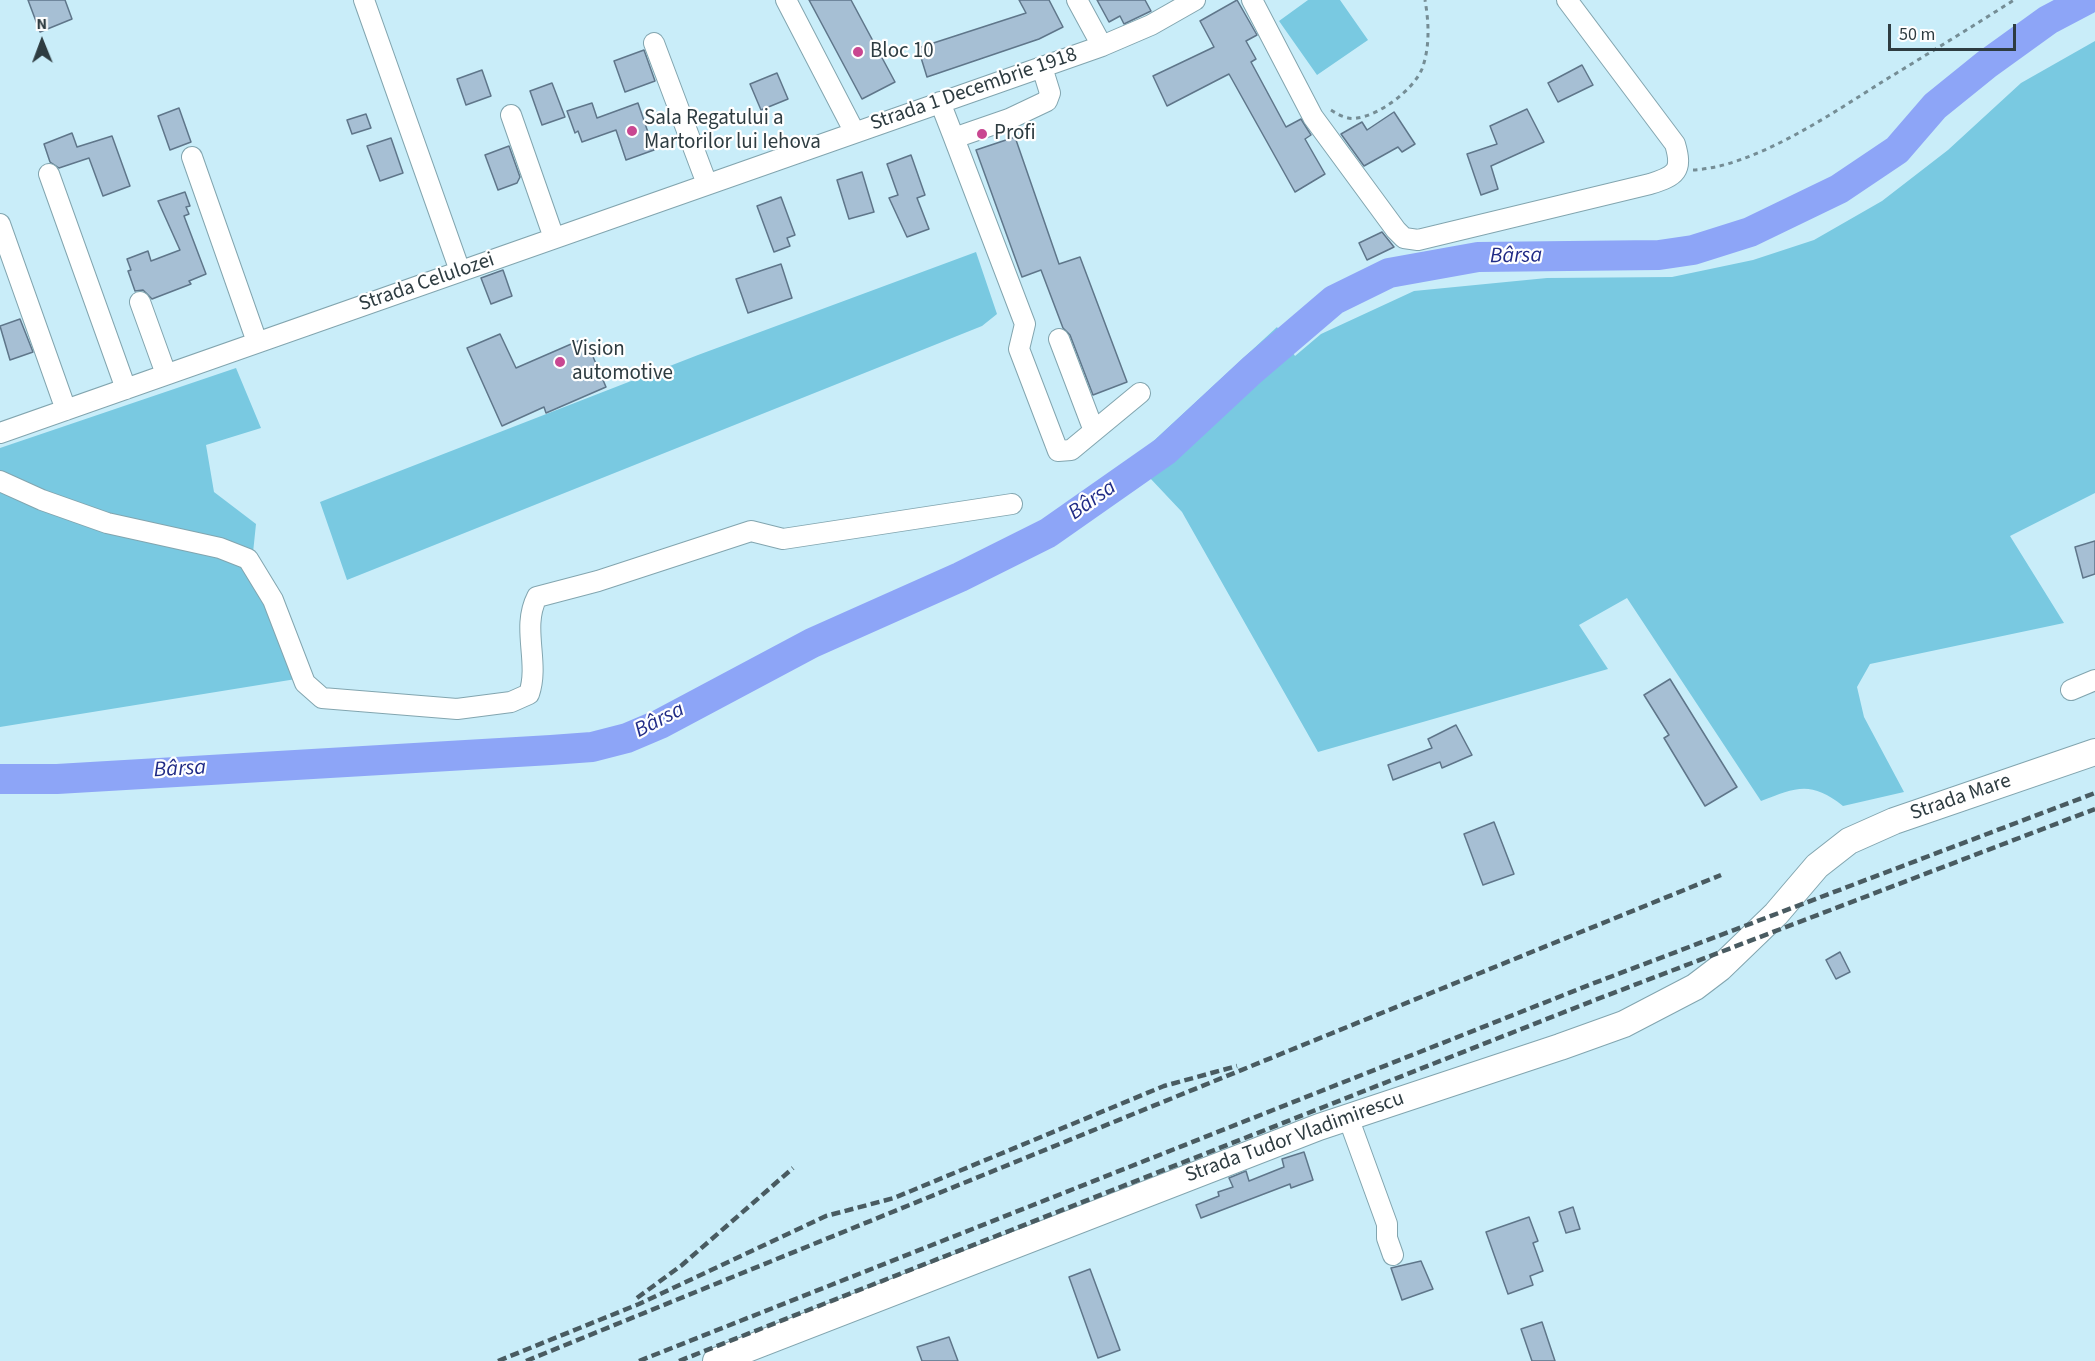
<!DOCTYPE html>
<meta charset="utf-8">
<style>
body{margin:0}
#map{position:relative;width:2095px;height:1361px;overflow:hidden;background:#c9edf9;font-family:"Source Sans 3",sans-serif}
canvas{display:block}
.north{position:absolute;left:12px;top:12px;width:60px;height:60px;-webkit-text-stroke:4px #fff;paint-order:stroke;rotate:359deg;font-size:16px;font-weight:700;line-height:24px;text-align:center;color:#2e3c41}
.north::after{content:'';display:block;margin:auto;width:21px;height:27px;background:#2e3c41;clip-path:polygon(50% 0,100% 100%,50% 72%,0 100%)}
.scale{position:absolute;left:1888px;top:24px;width:128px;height:27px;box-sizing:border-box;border:3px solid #2e3c41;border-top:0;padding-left:8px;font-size:18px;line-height:21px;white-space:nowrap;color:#2e3c41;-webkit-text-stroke:4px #fff;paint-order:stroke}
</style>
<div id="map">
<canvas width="2095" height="1361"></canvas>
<div class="north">N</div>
<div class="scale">50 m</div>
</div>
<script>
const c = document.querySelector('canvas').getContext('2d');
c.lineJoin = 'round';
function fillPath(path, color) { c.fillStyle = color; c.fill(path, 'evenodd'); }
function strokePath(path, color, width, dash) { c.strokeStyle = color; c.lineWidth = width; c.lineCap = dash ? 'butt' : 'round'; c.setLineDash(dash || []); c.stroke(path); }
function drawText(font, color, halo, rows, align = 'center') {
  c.font = font + ' "Source Sans 3",sans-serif'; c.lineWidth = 4.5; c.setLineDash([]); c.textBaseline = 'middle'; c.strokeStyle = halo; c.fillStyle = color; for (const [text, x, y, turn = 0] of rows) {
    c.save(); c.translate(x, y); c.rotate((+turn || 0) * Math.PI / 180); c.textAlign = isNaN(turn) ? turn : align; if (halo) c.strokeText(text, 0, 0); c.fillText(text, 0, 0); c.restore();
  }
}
fillPath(new Path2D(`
 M1308,0H1340L1368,40L1317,75L1279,21Z
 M2095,41V493L2010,536L2064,623L1870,664L1857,687L1864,717L1904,792L1843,806C1810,780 1796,788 1761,801L1627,598L1579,625L1608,669L1318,752L1182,512L1133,460L1277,327L1295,356L1321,334L1414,291L1547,278L1672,277L1753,260L1814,240L1882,201L1948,150L2021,83Z
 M976,252L997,314L982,326L347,580L320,502L698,355Z
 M236,368L261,428L206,445L214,492L256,524L251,572L296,679L0,727V448Z`), '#79c9e1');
strokePath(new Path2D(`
 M0,779H57L551,750L592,747L627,738L660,724L812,643L960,577L1048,533L1165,451L1252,370L1334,300L1389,273L1478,257L1659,255L1693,250L1750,232L1839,189L1897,150L1935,106L1987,64L2048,20L2086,0`), '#8da5f7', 30);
const building = new Path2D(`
 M28,0H65L72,19L40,32Z
 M809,0H851L895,82L862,99Z
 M1019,0H1049L1063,27L1039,39L927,77L918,48L1026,13Z
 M1097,0H1145L1151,11L1124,24L1120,16L1109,22Z
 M1237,0L1257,35L1246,41L1256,59L1251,62L1286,127L1301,119L1311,135L1305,139L1325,174L1295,192L1229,74L1167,106L1153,76L1214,47L1200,21Z
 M644,50L655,81L625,92L614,61Z
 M1582,65L1593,85L1558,102L1548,83Z
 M482,70L491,96L466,105L457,79Z
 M777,73L788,99L761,110L750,84Z
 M552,83L565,117L542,125L530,91Z
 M592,103L597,118L638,103L654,150L626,160L616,130L582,142L578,131L575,133L567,111Z
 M179,108L191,142L170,150L158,116Z
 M1527,109L1544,142L1491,166L1498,189L1481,195L1467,154L1497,144L1490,126Z
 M1394,112L1415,144L1402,152L1398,147L1364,166L1341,134L1362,122L1367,130Z
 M366,114L371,128L352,134L347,120Z
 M72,133L77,147L112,136L130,186L103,196L89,158L59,168L50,162L44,144Z
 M1015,137L1059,264L1080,257L1127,382L1093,395L1070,335L1063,328L1041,270L1022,277L976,150Z
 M391,138L403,173L380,181L367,146Z
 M509,146L520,177L517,183L498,190L485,155Z
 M911,155L925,195L917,198L929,229L907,237L889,198L898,195L887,164Z
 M862,172L874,212L849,219L837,180Z
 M185,192L190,206L186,207L189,214L184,216L206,274L189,281L191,284L152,299L143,290L135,291L128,271L131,270L127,259L148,251L151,261L180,250L158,201Z
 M781,197L795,235L787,238L790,246L774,252L757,206Z
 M1382,232L1394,247L1367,260L1359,243Z
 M781,264L792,298L748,313L736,279Z
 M503,270L512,296L491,304L481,278Z
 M20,319L33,352L10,360L0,326Z
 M500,334L516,368L585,338L606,387L546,413L544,407L502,426L467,348Z
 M2095,541V574L2083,578L2075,547Z
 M1670,679L1737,787L1705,806L1664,738L1669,735L1644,695Z
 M1456,725L1472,755L1442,768L1440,762L1393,780L1388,765L1432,748L1428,739Z
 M1494,822L1514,874L1483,885L1464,834Z
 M1840,952L1850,972L1836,979L1826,960Z
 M1304,1152L1313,1180L1291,1188L1290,1184L1201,1218L1196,1205L1219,1196L1218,1192L1233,1187L1229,1178L1246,1171L1249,1181L1284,1167L1282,1159Z
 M1573,1207L1580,1229L1566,1233L1559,1212Z
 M1529,1217L1538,1241L1533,1243L1543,1271L1530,1276L1533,1285L1508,1294L1486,1232Z
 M1421,1261L1433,1289L1402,1300L1391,1268Z
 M1090,1269L1120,1350L1098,1358L1069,1277Z
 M1542,1322L1555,1361H1532L1521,1329Z
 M949,1337L958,1361H922L917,1347Z`);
fillPath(building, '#a6bfd4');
strokePath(building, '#5f768a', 1.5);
const minor = new Path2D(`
 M364,0L460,271
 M786,0L854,131
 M1077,0L1102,46
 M1252,0L1313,117L1396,230L1404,238L1418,240L1650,184C1676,176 1683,171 1675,144L1567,0
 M654,43L707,184
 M940,102L954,138L1009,119L1047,101L1050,93L1042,67
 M511,115L554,238
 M954,138L1025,324L1019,349L1058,451L1071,450L1140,393
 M192,157L257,342
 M49,174L126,389
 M0,224L66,410
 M140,302L166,374
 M1059,339L1094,431
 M0,433L1102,46L1151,25L1195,0
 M0,481L42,500L107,523L220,548L248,559L273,600L305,683L322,698L457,709L511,702L529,694C540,662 521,628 537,597L598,581L751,531L783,539L1012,504
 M2071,690L2095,680
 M1348,1117L1387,1224V1238L1393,1255`);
const major = new Path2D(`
 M716,1361L1319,1127L1560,1047L1624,1024L1695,987L1720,968L1776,914L1817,866L1849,841L1894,821L2095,752`);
strokePath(minor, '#82a5af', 22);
strokePath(major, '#82a5af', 28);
strokePath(new Path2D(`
 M1331,110C1339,115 1347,120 1357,118C1380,115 1413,90 1422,69C1430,47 1429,23 1425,0
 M1693,170C1754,167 1831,114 1882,82C1926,55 1970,28 2014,0`), '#758d95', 3, [4.5, 4.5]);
strokePath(minor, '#fff', 20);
strokePath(major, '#fff', 26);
strokePath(new Path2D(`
 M637,1298L682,1265L793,1168
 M498,1361L639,1304L826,1216L894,1198L1164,1086L1237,1066
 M526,1361L1721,875
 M639,1361L1589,985L2095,793
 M679,1361L1595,1000L2095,809`), '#495b61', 4.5, [9, 4.5]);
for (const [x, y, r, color] of [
 [858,52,6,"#c94791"],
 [632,131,6,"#c94791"],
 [982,134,6,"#c94791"],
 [560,362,6,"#c94791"]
]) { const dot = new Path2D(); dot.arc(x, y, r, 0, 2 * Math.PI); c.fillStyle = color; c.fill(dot); strokePath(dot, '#fff', 2); }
drawText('21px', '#2e3c41', '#fff', [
 ["Bloc 10",870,52],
 ["Sala Regatului a",644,119],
 ["Martorilor lui Iehova",644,143],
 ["Profi",994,134],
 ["Vision",572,350],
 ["automotive",572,374]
], 'left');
drawText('21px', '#2e3c41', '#fff', [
 ["Strada 1 Decembrie 1918",974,90,-19],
 ["Strada Celulozei",427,283,-19],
 ["Strada Mare",1961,798,-19],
 ["Strada Tudor Vladimirescu",1295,1138,-20]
]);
drawText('italic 22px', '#202b86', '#fff', [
 ["Bârsa",1516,257,-1],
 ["Bârsa",1093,501,-35],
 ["Bârsa",660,721,-27],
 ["Bârsa",180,770,-3]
]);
</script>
